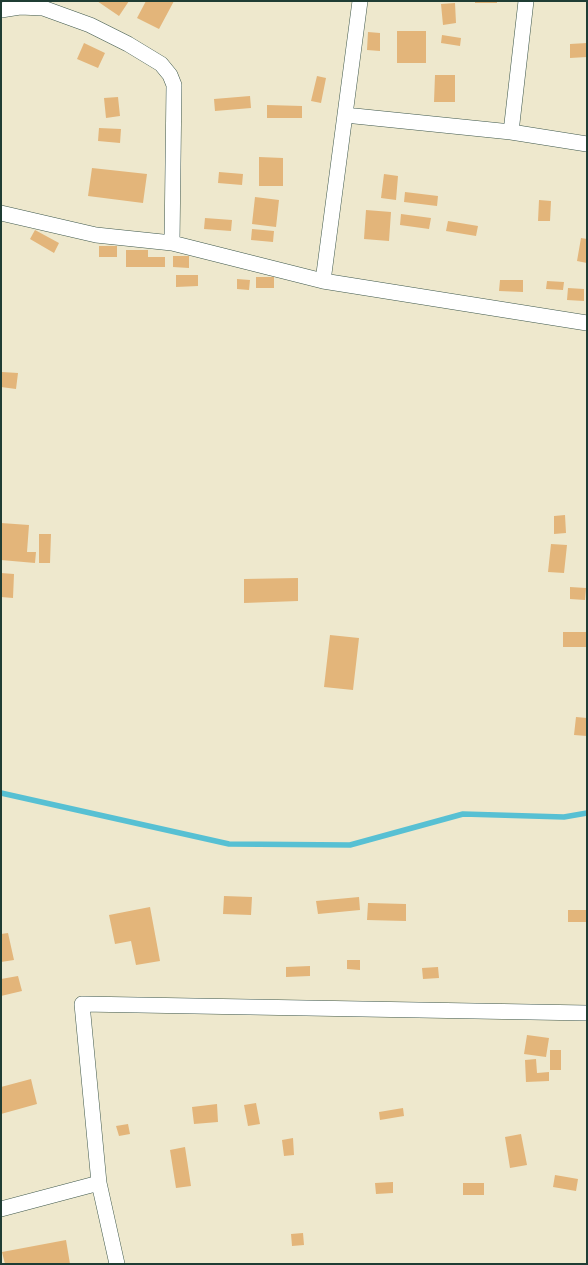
<!DOCTYPE html>
<style>
body{margin:0}
#map{position:relative;width:588px;height:1265px;overflow:hidden;background:#eee8cd;font-family:"EB Garamond",serif}
canvas{display:block}
.frame{position:absolute;inset:0;border:2px solid #1f3d34;pointer-events:none}
</style>
<div id="map">
<canvas width="588" height="1265"></canvas>
<div class="frame"></div>
</div>
<script>
const c = document.querySelector('canvas').getContext('2d');
c.lineJoin = 'round';
function strokePath(path, color, width, dash) { c.strokeStyle = color; c.lineWidth = width; c.lineCap = dash ? 'butt' : 'round'; c.setLineDash(dash || []); c.stroke(path); }
function fillPath(path, color) { c.fillStyle = color; c.fill(path, 'evenodd'); }
strokePath(new Path2D(`
 M1,793L229,844L350,845L463,814L564,817L587,813`), '#57c0d3', 5.5);
fillPath(new Path2D(`
 M97,1H129L119,16Z
 M146,1H174L159,29L137,18Z
 M475,1H497V3H475Z
 M455,3L456,23L443,25L441,4Z
 M397,31H426V63H397Z
 M368,32L380,33V51L367,50Z
 M442,35L461,38L460,46L441,43Z
 M84,43L105,53L98,68L77,59Z
 M587,43V57L570,58V44Z
 M435,75H455V102H434Z
 M317,76L326,78L321,103L311,101Z
 M250,96L251,108L215,111L214,99Z
 M118,97L120,116L106,118L104,98Z
 M267,105L302,106V118H267Z
 M99,128L121,129L120,143L98,141Z
 M259,157L283,158V186H259Z
 M92,168L147,174L143,203L88,196Z
 M219,172L243,174L242,185L218,183Z
 M384,174L398,176L396,200L381,198Z
 M405,192L438,196L437,206L404,202Z
 M255,197L279,200L276,227L252,224Z
 M539,200L551,201L550,221H538Z
 M366,210L391,212L389,241L364,239Z
 M401,214L431,218L429,229L400,225Z
 M205,218L232,220L231,231L204,229Z
 M448,221L478,226L476,236L446,231Z
 M252,229L274,231L273,242L251,240Z
 M35,230L59,243L54,253L30,239Z
 M581,238L587,239V263L577,261Z
 M99,246H117V257H99Z
 M126,250H148V257H165V267H126Z
 M173,256H189V268L173,267Z
 M176,275H198V286L176,287Z
 M256,277H274V288H256Z
 M237,279L250,280L249,290L237,289Z
 M500,280H523V292L499,291Z
 M547,281L564,282L563,290L546,289Z
 M568,288L584,289V301L567,300Z
 M2,372L18,373L16,389L1,387Z
 M565,515L566,533L554,534V516Z
 M1,523L29,525L27,552H36L35,563L1,560Z
 M39,534H51L50,563H39Z
 M551,544L567,545L564,573L548,572Z
 M1,573L14,574L13,598L1,597Z
 M298,578V601L244,603V579Z
 M570,587L586,588L585,600L570,599Z
 M563,632H587V647H563Z
 M330,635L359,638L353,690L324,687Z
 M576,717L587,718V736L574,735Z
 M224,896L252,897L251,915L223,914Z
 M359,897L360,910L318,914L316,901Z
 M368,903L406,904V921L367,920Z
 M150,907L160,961L136,965L131,941L115,944L109,915Z
 M568,910H587V922H568Z
 M8,933L14,960L1,962V934Z
 M347,960H360V970L347,969Z
 M310,966V976L286,977V967Z
 M438,967L439,978L423,979L422,968Z
 M18,976L22,991L1,996V979Z
 M527,1035L549,1038L546,1057L524,1054Z
 M550,1050H561V1070H550Z
 M536,1059L537,1073L549,1072V1081L526,1082L525,1060Z
 M31,1079L37,1104L1,1114V1087Z
 M256,1103L260,1124L248,1126L244,1105Z
 M217,1104L218,1122L194,1124L192,1107Z
 M403,1108L404,1116L380,1120L379,1112Z
 M128,1124L130,1134L119,1136L116,1126Z
 M521,1134L527,1165L510,1168L505,1137Z
 M293,1138L294,1155L284,1156L282,1140Z
 M185,1147L191,1186L176,1188L170,1150Z
 M555,1175L578,1179L576,1191L553,1187Z
 M393,1182V1193L376,1194L375,1183Z
 M463,1183H484V1195H463Z
 M303,1233L304,1245L292,1246L291,1234Z
 M66,1240L70,1264H5L2,1252Z`), '#e3b57a');
const minor = new Path2D(`
 M1,10L20,7L43,8L90,25L128,44L161,64L170,75L174,85L172,243
 M345,115L511,132L587,144
 M511,132L526,1
 M1,213L96,235L172,243L323,281L587,323
 M323,281L360,1
 M1,1209L99,1183
 M117,1264L99,1183L82,1004L587,1013`);
strokePath(minor, '#3e574b', 16);
strokePath(minor, '#fff', 15);
</script>
